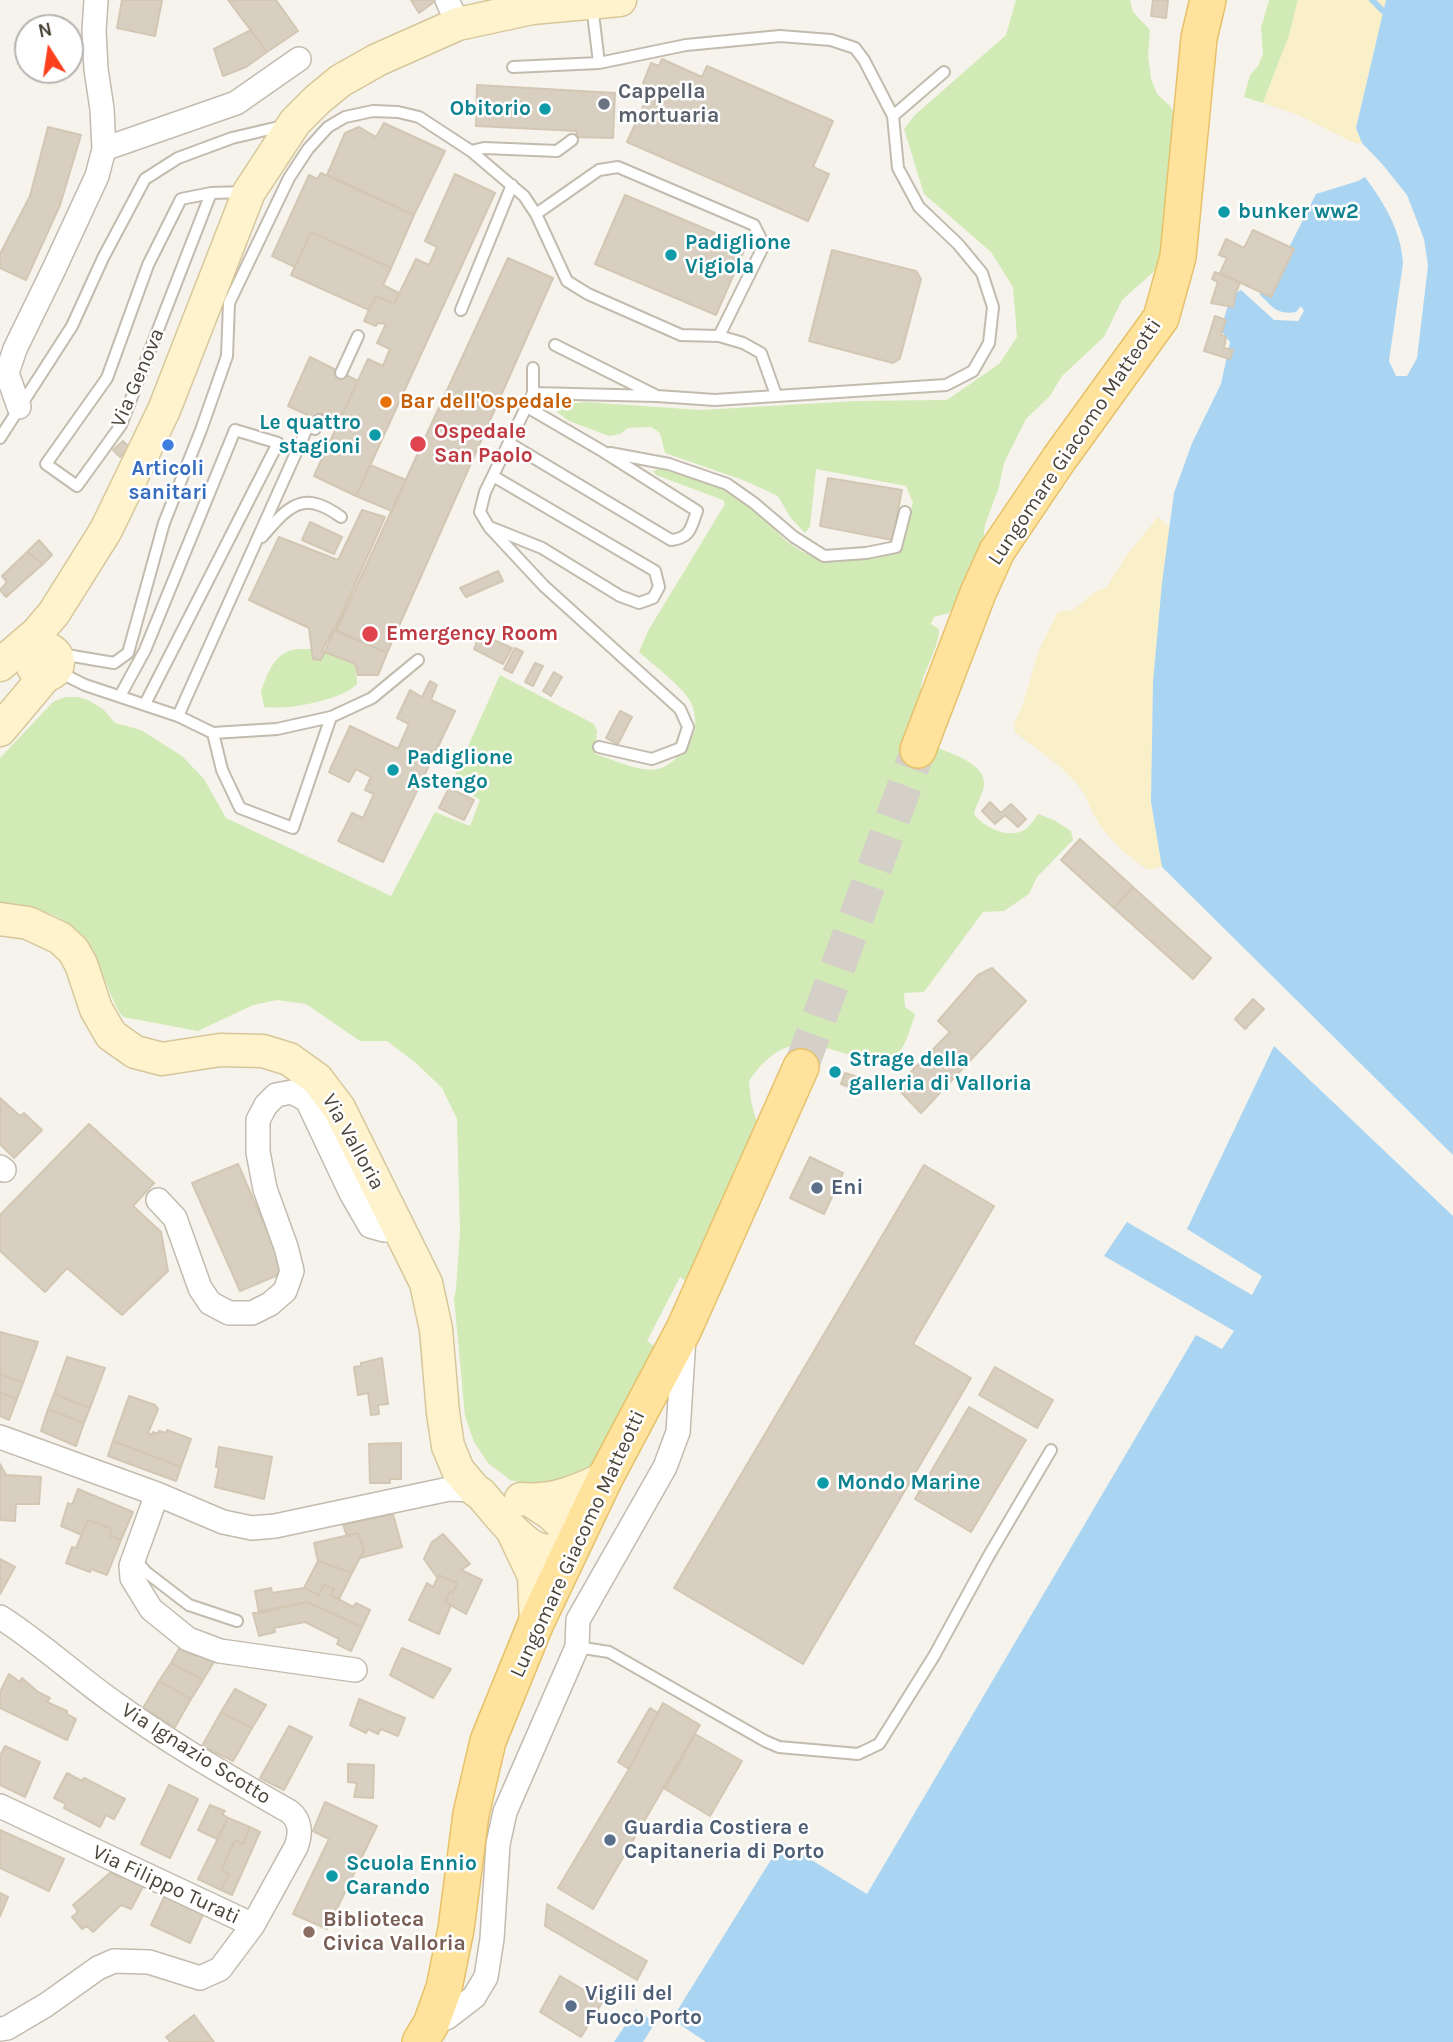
<!DOCTYPE html>
<style>
body{margin:0}
#map{position:relative;width:1453px;height:2042px;overflow:hidden;background:#f6f3ec;font-family:Karla,sans-serif}
canvas{display:block}
.north{position:absolute;left:14px;top:14px;width:70px;height:70px;box-sizing:border-box;background:#fff;border:2px solid #b7b4b0;border-radius:50%;rotate:348deg;font-size:19px;font-weight:700;line-height:28px;text-align:center;color:#4b4439}
.north::after{content:'';display:block;margin:auto;width:24px;height:32px;background:#fc3f1d;clip-path:polygon(50% 0,100% 100%,50% 72%,0 100%)}
</style>
<div id="map">
<canvas width="1453" height="2042"></canvas>
<div class="north">N</div>
</div>
<script>
const c = document.querySelector('canvas').getContext('2d');
c.lineJoin = 'round';
function fillPath(path, color) { c.fillStyle = color; c.fill(path, 'evenodd'); }
function strokePath(path, color, width, dash) { c.strokeStyle = color; c.lineWidth = width; c.lineCap = dash ? 'butt' : 'round'; c.setLineDash(dash || []); c.stroke(path); }
function drawText(font, color, halo, rows, align = 'center') {
  c.font = font + ' Karla,sans-serif'; c.lineWidth = 5; c.setLineDash([]); c.textBaseline = 'middle'; c.strokeStyle = halo; c.fillStyle = color; for (const [text, x, y, turn = 0] of rows) {
    c.save(); c.translate(x, y); c.rotate((+turn || 0) * Math.PI / 180); c.textAlign = isNaN(turn) ? turn : align; if (halo) c.strokeText(text, 0, 0); c.fillText(text, 0, 0); c.restore();
  }
}
fillPath(new Path2D(`
 M1016,0H1130L1133,12L1150,30L1148,56L1151,79L1157,94L1170,106L1174,113L1170,145L1175,161L1159,267L1122,300L1104,337L1062,376L1050,396L1026,419L1004,463L999,487L985,525L980,564L961,600L949,613L934,617L931,624L939,629C940,642 927,667 922,681C920,688 921,696 919,703C915,718 906,722 907,739C926,745 985,758 984,783C984,794 976,803 974,814C984,828 1012,841 1027,828C1031,824 1035,819 1038,814L1054,820L1071,831L1073,840L1037,877L1029,894L1004,911L983,912L924,992L904,993L905,1007L915,1014C909,1033 903,1057 884,1066C865,1060 812,1040 795,1045C774,1049 760,1065 749,1081L751,1101L758,1127L691,1285L680,1277L647,1341L656,1347L594,1463L574,1477L541,1487L510,1480L488,1463L474,1442L465,1416L454,1298L456,1289L460,1231L457,1119L442,1088L416,1063L387,1041H360L306,1004L277,1000L253,1005L198,1031L123,1017C114,1005 110,992 104,978C99,967 95,952 88,943C65,912 35,908 0,904V758L53,702L65,697H77L88,700L103,709L115,723L141,730L182,756L204,779L226,818L391,896L435,812L470,826L480,800L452,782L500,675L594,724L597,731L595,754C612,759 641,773 658,769C673,766 694,742 695,727C696,721 694,710 692,705C687,690 652,664 639,652L648,631L725,504L723,500L656,475L653,471L659,469L665,470C692,478 721,485 745,502C760,512 771,526 784,539C820,570 855,562 897,553L913,503L906,486L816,469L810,527L805,533L790,517L778,496L743,480L665,453L660,433L651,427L628,428L620,434L609,436L569,421L557,412L561,405L585,402L701,410L856,401L947,400L999,364L1017,337L1013,287L991,252L924,194L904,129L915,115L1006,35Z
 M1269,0H1298L1289,36L1263,103L1244,97L1250,75L1258,66L1263,54L1261,28Z
 M298,649H317L353,663L356,666L357,684C340,701 288,710 264,707L261,691C269,671 274,652 298,649Z`), '#d2eab5');
fillPath(new Path2D(`
 M1298,0H1386L1356,128L1362,143H1355L1298,115L1263,103L1289,36Z
 M1158,517L1170,527L1153,682L1151,802L1162,867L1148,870C1128,856 1111,842 1098,822C1090,809 1087,796 1077,784C1060,764 1036,749 1015,732L1014,724L1023,704L1038,652L1058,612L1073,610L1095,592L1107,587L1126,556Z`), '#f9efc9');
fillPath(new Path2D(`
 M1386,0H1453V1155L1162,867L1151,802L1153,682L1162,583L1174,493L1192,443L1221,384L1230,342L1221,331C1225,318 1227,296 1241,290L1274,320L1298,321L1304,311L1301,306L1296,312C1276,315 1273,307 1259,294L1267,291L1316,194L1358,181L1365,177C1384,203 1401,230 1403,263L1389,361L1396,376H1407L1417,358L1428,266L1424,239L1407,195L1383,165L1362,143L1356,128Z
 M1274,1046L1453,1216V2042H706L672,2019L782,1842L867,1894L1196,1335L1222,1349L1234,1331L1104,1256L1127,1222L1252,1295L1262,1276L1187,1229Z
 M636,2009L655,2023L643,2042H614Z`), '#a9d4f2');
strokePath(new Path2D(`
 M1372,0L1383,11`), '#a9d4f2', 6);
const building = new Path2D(`
 M122,0H162L155,36L117,28Z
 M228,0H276L298,31L267,52Z
 M411,0H432L434,2L419,13Z
 M1153,0H1168L1166,18L1151,16Z
 M251,30L267,52L246,67L223,76L214,49Z
 M662,59L702,77L707,66L833,121L813,167L829,174L808,221L627,142L652,87L643,83L651,63L659,66Z
 M477,85L615,93L613,138L575,137L577,131L476,126Z
 M384,123L445,151L414,215L327,175L345,133L359,127L376,137Z
 M48,127L81,135L60,205L26,280L0,268V254L30,196Z
 M321,173L414,215L391,268L311,232L295,267L272,256L309,175L317,179Z
 M455,174L495,193L356,496L314,476L368,359L383,366L390,349L377,343L386,324L378,323L376,326L364,321L369,310L376,296L394,304L416,259L429,265L437,247L425,241Z
 M625,195L746,246L716,315L595,264Z
 M1253,230L1294,249L1271,297L1220,273L1227,258L1219,255L1226,239L1244,248Z
 M311,232L391,268L383,285L399,293L394,304L376,296L369,310L291,275Z
 M832,250L916,271L918,274L921,279L900,358L898,360L893,363L809,341Z
 M508,258L553,278L387,653L336,631Z
 M1215,272L1240,283L1236,292L1233,307L1211,303L1218,282L1212,279Z
 M1215,316L1226,320L1221,335L1226,337L1224,348L1233,350L1230,359L1204,351Z
 M310,357L358,381L336,428L288,406Z
 M123,441L130,448L120,457L113,450Z
 M370,465L406,480L392,511L356,496Z
 M828,478L902,490L892,540L820,526Z
 M362,510L385,517L321,660L313,659L309,628L249,600L279,537L338,560Z
 M310,522L342,537L334,554L302,540Z
 M39,540L52,555L43,564L27,552Z
 M27,552L43,564L6,597L0,590L7,582L2,576Z
 M498,571L503,581L466,597L460,588Z
 M333,629L387,653L378,675H358L356,666L353,663L322,651Z
 M480,634L512,648L503,664L474,649Z
 M515,648L523,652L512,673L504,669Z
 M535,663L543,666L533,686L525,682Z
 M554,672L562,677L551,696L543,691Z
 M430,681L437,685L431,700L455,711L383,862L338,841L352,813L363,818L374,794L365,790L371,777L356,769L349,782L329,772L350,726L398,749L409,724L397,718L410,690L422,697Z
 M620,711L632,717L618,744L606,738Z
 M449,788L474,800L464,820L439,808Z
 M990,802L1001,813L1011,804L1026,819L1018,827L1005,815L995,824L982,811Z
 M1080,839L1133,887L1114,908L1061,860Z
 M1133,887L1211,958L1193,979L1114,908Z
 M992,968L1026,1001L921,1113L896,1087L950,1032L938,1021L978,975Z
 M1253,999L1264,1009L1245,1029L1235,1019Z
 M845,1073L861,1078L857,1090L841,1084Z
 M0,1098L20,1116L24,1113L42,1130L14,1158L0,1144Z
 M89,1124L154,1183L133,1206L161,1232L168,1271L122,1315L67,1268L45,1292L0,1251V1215Z
 M810,1157L843,1173L824,1214L790,1198Z
 M238,1164L285,1272L240,1291L192,1183Z
 M924,1165L994,1206L913,1344L971,1378L803,1664L674,1588Z
 M0,1332L38,1342L23,1383L0,1374Z
 M67,1357L105,1368L90,1408L54,1394Z
 M382,1358L388,1404L378,1405L379,1414L371,1415L368,1393L358,1395L354,1367L361,1366V1363Z
 M995,1367L1053,1400L1037,1428L979,1395Z
 M0,1374L23,1383L17,1399L0,1392Z
 M0,1392L17,1399L9,1420L0,1416Z
 M54,1394L90,1408L84,1423L48,1409Z
 M129,1396L155,1405L158,1409L148,1433L152,1435L153,1432L157,1434L159,1431L166,1433L167,1430L191,1439L181,1467L113,1441Z
 M969,1407L1026,1440L971,1532L915,1499Z
 M48,1409L84,1423L76,1446L41,1431Z
 M113,1441L181,1467L176,1481L108,1456Z
 M401,1443V1479H390V1483H370L369,1444Z
 M219,1447L272,1457L264,1499L215,1487L219,1467H216Z
 M0,1464L6,1475L41,1477L39,1504H16L15,1521L0,1520Z
 M78,1489L133,1512L121,1540L110,1536L112,1529L88,1520L82,1535L61,1526L68,1503L72,1505Z
 M393,1514L402,1547L360,1558L364,1550L358,1533L347,1536L343,1525Z
 M88,1520L112,1529L110,1536L121,1540L107,1575L91,1569L90,1572L66,1563L72,1547L76,1548Z
 M358,1533L364,1550L352,1573L318,1561L314,1543Z
 M443,1534L470,1564L461,1570L482,1580L466,1614L445,1602L450,1591L453,1593L457,1583L439,1575L438,1579L424,1559L432,1542Z
 M0,1559L15,1567L0,1594Z
 M318,1561L352,1573L339,1599L331,1595L334,1589L324,1585L319,1595L304,1588Z
 M439,1575L457,1583L453,1593L450,1591L445,1602L451,1605L439,1634L409,1620L427,1583L433,1587Z
 M324,1585L334,1589L331,1595L353,1607L356,1603L370,1610L362,1627L307,1602L259,1613L255,1591L271,1588L272,1593L304,1588L319,1595Z
 M307,1602L362,1627L351,1651L337,1644L339,1639L305,1622L274,1628L275,1632L259,1636L253,1613Z
 M180,1647L196,1656L199,1651L215,1660L203,1680L171,1663Z
 M402,1648L451,1669L433,1698L390,1675Z
 M171,1663L203,1680L191,1699L159,1681Z
 M9,1674L20,1682L22,1678L38,1692L50,1698L47,1702L67,1711V1714L76,1719L67,1740L0,1708V1692Z
 M159,1681L191,1699L175,1727L143,1708Z
 M235,1689L266,1705L252,1728L221,1712Z
 M359,1699L405,1718L398,1736L381,1729L378,1734L368,1729L366,1733L350,1725Z
 M663,1703L700,1725L593,1909L558,1888L629,1769Z
 M650,1708L658,1713L629,1769L618,1762Z
 M221,1712L252,1728L233,1761L202,1746Z
 M289,1726L312,1737L284,1790L260,1778Z
 M695,1734L742,1761L710,1816L665,1789Z
 M5,1746L40,1762L25,1797L0,1785V1756Z
 M348,1764L374,1765L373,1798L354,1797L357,1783L348,1782Z
 M67,1773L82,1781L84,1778L125,1799L114,1819L106,1815L100,1827L64,1808L66,1804L54,1798Z
 M169,1785L198,1799L170,1858L141,1844Z
 M325,1802L377,1826L327,1929L293,1914L329,1839L313,1831Z
 M210,1805L225,1811L222,1814L228,1818L217,1839L198,1830Z
 M228,1818L250,1827L243,1844L235,1840L221,1870L229,1874L221,1890L198,1879Z
 M250,1827L260,1832L232,1895L221,1890L229,1874L221,1870L235,1840L243,1844Z
 M0,1830L64,1859L49,1891L0,1868Z
 M111,1872L120,1878L122,1874L145,1883L131,1909L121,1905L93,1932L87,1926L82,1929L72,1917L78,1912L73,1905Z
 M167,1891L206,1908L190,1943L151,1925Z
 M0,1893L8,1897L0,1916Z
 M547,1904L647,1961L637,1980L545,1926Z
 M560,1976L603,2001L581,2037L540,2012Z
 M194,2015L214,2042H170L166,2037Z`);
fillPath(building, '#d8cfc1');
strokePath(building, '#d3c7b4', 2);
strokePath(new Path2D(`
 M801,1067L918,750`), '#d4d0c8', 35, [35, 18]);
const lane = new Path2D(`
 M592,5L599,63L686,45L780,36L831,40L855,48L864,60L893,116L898,168L919,207L958,244L982,273L993,307L989,343L973,371L946,385L715,400L657,396L533,393L485,492L480,512L489,527L544,586L680,709L688,727L681,748L652,759L599,747
 M513,67L599,63
 M893,116L944,72
 M471,151L484,148L557,151L572,140
 M211,193L121,425L77,486L46,464L107,378L148,265L181,199L211,193L246,192
 M536,214L599,170L618,167L754,225L764,245L719,336
 M461,310L512,185
 M555,345L655,395
 M533,368V393
 M341,373L358,336
 M0,438L72,326L103,258L145,179L178,158L232,138L283,126
 M509,443L671,540C691,538 691,527 697,511L604,452L527,407
 M610,453L669,464L727,484L754,503L794,537L824,556L866,553L896,547L905,512
 M492,528L542,548L620,596L639,603L653,598L659,587L655,571L493,476
 M262,537C275,522 293,497 316,504C325,506 334,512 341,517
 M55,653L114,663L128,653L164,523L201,430L227,356L229,303L289,178L308,149L328,127L345,117L373,111L398,112L419,117L471,151L524,196L536,214L567,281L588,294L681,335L719,336L743,343L761,353L776,395
 M55,670L85,685L178,716L213,733L277,729L331,717L372,698L418,660
 M120,696L145,650L235,430L278,443L145,704
 M178,716L308,426L315,429L319,420
 M213,733L222,770L240,808L293,828L331,717
 M135,1559L146,1572L189,1605L237,1621
 M577,1647L609,1652L765,1741L779,1747L858,1754L879,1744L934,1656L988,1557L1051,1450`);
const street = new Path2D(`
 M447,0L458,24
 M104,149L236,103L299,59
 M19,407L7,373L15,349L54,269L97,176L104,149L102,109L96,69L94,31L96,0
 M0,1167L4,1170
 M158,1200L175,1218L200,1288L210,1303L229,1313H252L270,1304L285,1291L292,1271L286,1247L265,1189L258,1152V1120L266,1105L276,1095L292,1092L307,1100L351,1193L370,1226L384,1230L398,1228
 M0,1437L157,1494L223,1522L252,1528L275,1526L449,1489L475,1490
 M157,1494L131,1566L132,1578L151,1609L188,1639L220,1651L355,1670
 M0,1617C41,1643 76,1676 116,1704C171,1744 231,1778 290,1812C301,1821 301,1834 296,1847L253,1925L220,1969L200,1978L149,1962L114,1961L98,1968L46,2005L7,2028L0,2029
 M0,1806L253,1925
 M431,2024L448,2017L474,1997L486,1977L492,1939L498,1844L505,1812L577,1647L578,1620L665,1467L678,1432L684,1337`);
const secondary = new Path2D(`
 M32 662a13 13 0 1 1 26 0a13 13 0 1 1-26 0Z
 M0,665L37,633L54,613L106,530L164,410L249,192L295,122L317,100L340,81L377,60L458,24L532,8L620,0
 M0,730L47,674
 M0,919L28,923L60,938L73,950L81,964L96,1009L111,1035L135,1052L162,1059L220,1050L263,1051L289,1059L317,1079L339,1108L426,1283L436,1329L443,1413L448,1446L458,1470L475,1490L481,1494C495,1510 522,1547 543,1550C552,1552 562,1549 571,1548L564,1526L550,1513L530,1500
 M521,1499C552,1502 578,1491 605,1478
 M513,1532L534,1576L536,1623`);
const primary = new Path2D(`
 M918,750L978,593L997,551L1059,459L1161,318L1178,257L1199,38L1208,0
 M420,2042L431,2024L444,1988L456,1929L471,1814L488,1741L536,1623L605,1478L684,1329L801,1067`);
strokePath(lane, '#c2bbae', 14);
strokePath(street, '#c2bbae', 26);
strokePath(secondary, '#d6c79b', 35);
strokePath(primary, '#e6c16a', 38);
strokePath(lane, '#fff', 10);
strokePath(street, '#fff', 23);
strokePath(secondary, '#fff3cd', 32);
strokePath(primary, '#ffe39c', 35);
for (const [x, y, r, color] of [
 [604,104,7,"#6b7280"],
 [545,109,7,"#0f9aa8"],
 [1224,212,7,"#0f9aa8"],
 [671,255,7,"#0f9aa8"],
 [386,402,7,"#e8710a"],
 [375,435,7,"#0f9aa8"],
 [418,444,9,"#e0444e"],
 [168,445,7,"#3f7fe0"],
 [370,634,9,"#e0444e"],
 [393,770,7,"#0f9aa8"],
 [835,1072,7,"#0f9aa8"],
 [817,1188,7,"#5c6f8a"],
 [823,1483,7,"#0f9aa8"],
 [610,1840,7,"#5c6f8a"],
 [332,1876,7,"#0f9aa8"],
 [309,1932,7,"#8d6e63"],
 [571,2006,7,"#5c6f8a"]
]) { const dot = new Path2D(); dot.arc(x, y, r, 0, 2 * Math.PI); c.fillStyle = color; c.fill(dot); strokePath(dot, '#fff', 2.5); }
drawText('bold 21px', '#5b616d', '#fff', [
 ["Cappella",618,92],
 ["mortuaria",618,116]
], 'left');
drawText('bold 21px', '#0d838f', '#fff', [
 ["Obitorio",531,109,"right"],
 ["bunker ww2",1238,212],
 ["Padiglione",685,243],
 ["Vigiola",685,267],
 ["Le quattro",361,423,"right"],
 ["stagioni",361,447,"right"],
 ["Padiglione",407,758],
 ["Astengo",407,782],
 ["Strage della",849,1060],
 ["galleria di Valloria",849,1084],
 ["Mondo Marine",837,1483],
 ["Scuola Ennio",346,1864],
 ["Carando",346,1888]
], 'left');
drawText('21px', '#4b4439', '#fff', [
 ["Via Genova",138,378,-67],
 ["Lungomare Giacomo Matteotti",1075,442,-56],
 ["Via Valloria",353,1142,61],
 ["Lungomare Giacomo Matteotti",578,1544,-65],
 ["Via Ignazio Scotto",196,1754,32],
 ["Via Filippo Turati",166,1885,25]
]);
drawText('bold 21px', '#c56008', '#fff', [
 ["Bar dell'Ospedale",400,402]
], 'left');
drawText('bold 21px', '#be3a42', '#fff', [
 ["Ospedale",434,432],
 ["San Paolo",434,456],
 ["Emergency Room",386,634]
], 'left');
drawText('bold 21px', '#366cbe', '#fff', [
 ["Articoli",168,469],
 ["sanitari",168,493]
]);
drawText('bold 21px', '#4e5e75', '#fff', [
 ["Eni",831,1188],
 ["Guardia Costiera e",624,1828],
 ["Capitaneria di Porto",624,1852],
 ["Vigili del",585,1994],
 ["Fuoco Porto",585,2018]
], 'left');
drawText('bold 21px', '#785e54', '#fff', [
 ["Biblioteca",323,1920],
 ["Civica Valloria",323,1944]
], 'left');
</script>
